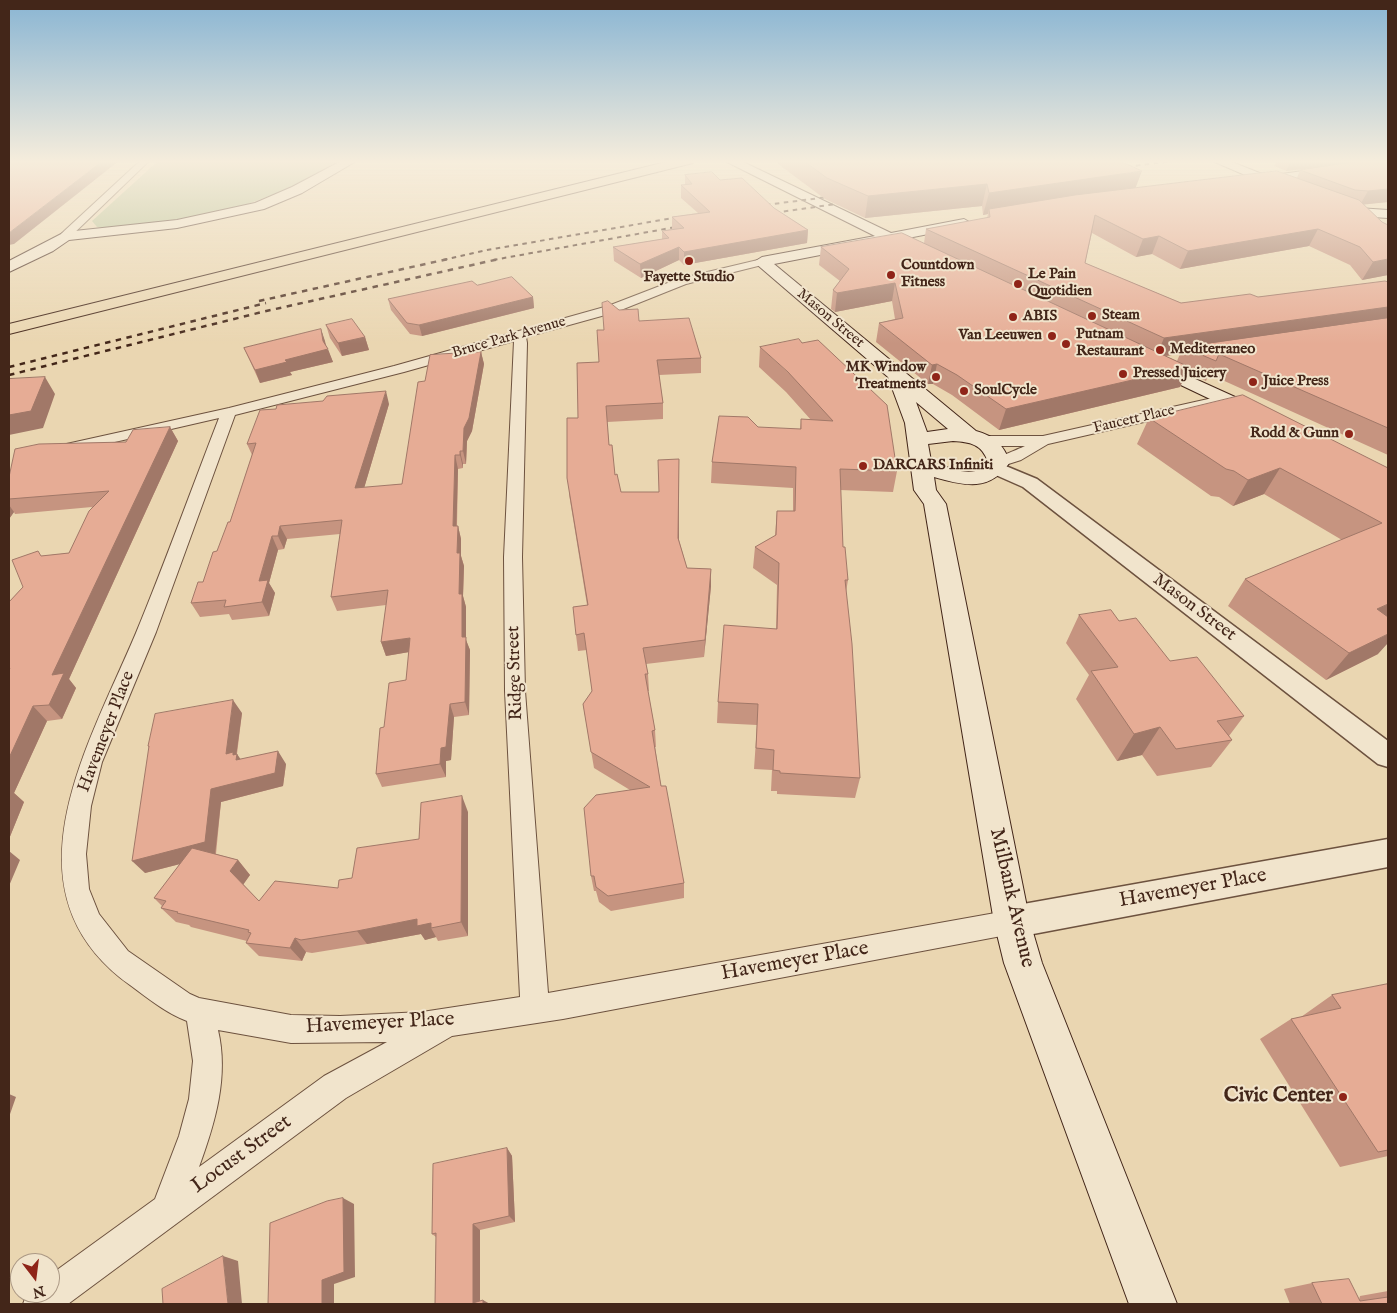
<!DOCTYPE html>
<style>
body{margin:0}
#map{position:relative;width:1397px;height:1313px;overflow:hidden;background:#ead6b1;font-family:"IM FELL English",serif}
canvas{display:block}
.frame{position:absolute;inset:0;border:10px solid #432619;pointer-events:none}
.north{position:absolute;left:10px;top:1253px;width:50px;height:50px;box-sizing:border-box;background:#f1e4cc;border:1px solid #ab9884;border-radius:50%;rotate:165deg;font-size:14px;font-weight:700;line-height:20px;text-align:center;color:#432619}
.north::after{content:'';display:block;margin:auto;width:18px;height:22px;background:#8f2418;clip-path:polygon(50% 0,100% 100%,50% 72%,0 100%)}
</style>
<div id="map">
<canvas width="1397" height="1313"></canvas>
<div class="frame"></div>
<div class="north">N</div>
</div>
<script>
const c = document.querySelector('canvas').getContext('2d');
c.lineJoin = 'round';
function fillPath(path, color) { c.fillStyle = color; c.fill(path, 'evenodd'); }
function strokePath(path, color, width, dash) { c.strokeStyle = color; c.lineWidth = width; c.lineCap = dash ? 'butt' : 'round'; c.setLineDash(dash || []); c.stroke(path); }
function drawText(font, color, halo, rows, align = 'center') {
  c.font = font + ' "IM FELL English",serif'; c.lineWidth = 4; c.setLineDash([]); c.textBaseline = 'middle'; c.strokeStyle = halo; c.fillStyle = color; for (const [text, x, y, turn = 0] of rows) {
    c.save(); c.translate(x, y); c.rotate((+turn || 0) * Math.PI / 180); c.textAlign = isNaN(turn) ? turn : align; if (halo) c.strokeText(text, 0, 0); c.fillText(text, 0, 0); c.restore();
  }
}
fillPath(new Path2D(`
 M159,160H341L285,190L248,204L175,221L108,228L97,227L92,221Z`), '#b2be8f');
const minor = new Path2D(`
 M141,160H150L69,238H61V234Z
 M762,259L767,262L766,264L686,284L616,312L526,337L527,343L522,557L525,691L548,993L1012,910L1021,913L1025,922L1021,931L1012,934L563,1019L452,1036L346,1098L68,1304H23L27,1293H50V1275L155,1199L179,1136L189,1099L193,1061L187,1021C166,1013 149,999 130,985C0,891 88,747 136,633C165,563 191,490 219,418L67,453L59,448L62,445L229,408L394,366L608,306L678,279ZM514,341L504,557L505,691L520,997L422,1012L340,1016L291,1015L199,998L190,994L128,951L99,914L89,889L86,854L91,806L102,762L156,632L235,415L404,372ZM218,1030L291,1043L387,1042L324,1076L199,1167C215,1123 229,1077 218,1030Z
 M1226,395L1231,396L1233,399L1231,402L1048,444L1021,460L999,467L991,462C994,458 1017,450 1025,446H983L975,441L983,436H1043Z`);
const tertiary = new Path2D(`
 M996,462L1037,479L1388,741V767L1378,764L1023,487L989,472L986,468L989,464Z
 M1388,839V867L1012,938L1000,933L996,922L1000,911L1012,906Z`);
const secondary = new Path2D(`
 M343,160H358L302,193L264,209L177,228L69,240L53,251L9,272V261L65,232L177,220L255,203L292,187Z
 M723,160H739L891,233L964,219L971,223L964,227L903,239L926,250L928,253L926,256L921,257L887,242L774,264L976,431C994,436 1003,444 1010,462C990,492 965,486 934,477L936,490L946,504L1030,922L1042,963L1177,1304H1129L1004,963L994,922L924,504L914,490L905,423L888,377L754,262L762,257L875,236ZM916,402L948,429L927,432ZM953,441C970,442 982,444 988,462C976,481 948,468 931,461L928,444Z
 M1210,160H1227L1267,176L1382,160H1388V167L1279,182L1278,186C1274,187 1257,185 1252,184L1250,181L1252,178Z
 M1336,202L1358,208L1388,210V218L1357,216L1331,209L1329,206Z
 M1149,358L1266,411L1269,415L1266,419H1252L1143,367L1140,363L1143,359Z`);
const motorway = new Path2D(`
 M674,160H695L693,163L9,334V324Z`);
strokePath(minor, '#6d523f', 2);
strokePath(tertiary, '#6d523f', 3);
strokePath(secondary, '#432619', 2);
strokePath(motorway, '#432619', 2);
fillPath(minor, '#f1e4cc');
fillPath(tertiary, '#f1e4cc');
fillPath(secondary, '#f1e4cc');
fillPath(motorway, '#ead6b1');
strokePath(new Path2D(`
 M1118,168L1179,160
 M757,206L836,196
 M766,214L850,202
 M443,260L487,250L685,216
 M493,260L687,225`), '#432619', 2, [4.5, 4.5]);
strokePath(new Path2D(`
 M259,301L448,259
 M9,367L266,303
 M9,375L262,312L499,259`), '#432619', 2.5, [5.5, 5.5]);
fillPath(new Path2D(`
 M779,160H1118L1135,188L1297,178L1300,170L1330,166L1286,171L1274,166L1277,160H1388V202L1364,204L1388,275L1362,280L1350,265L1309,246L1180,269L1152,254L1136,257L1092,233L1085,263L1181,303L1258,297L1388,282V455L1209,374L1206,381L1187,372L1180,387L999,430L952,395L933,384H928L876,342L879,323L895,319L892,301L835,312L831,309L833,290L840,281L819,265L821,247L924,243L926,229L987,218L988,214L983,215L982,206L865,218L825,199L778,164ZM1180,354L1177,361L1165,356Z
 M685,175L720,180L774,208L808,230L807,243L684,265L679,260L641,278L614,261L613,247L662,239V231L672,229V217L698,213L681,198V185H685Z
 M477,285L533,297L534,308L422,336L410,334L391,310L388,299Z
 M619,310L701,358V373L659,375L663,403V419L607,422L609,445L615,475L621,492H659L679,459V540L687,568L711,569V586L704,657L646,664L648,674L649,691H648L655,730L656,747H655L661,786L684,883V898L611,911L599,902L596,891H594L591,876L630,790L594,768L583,704L592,691L587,650L578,651L576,635L587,605L569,494L578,418L599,362L604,330Z
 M326,325L365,337L369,350L342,356L330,338Z
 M321,329L326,346L333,362L290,372L292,375L260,383L244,348Z
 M760,347L897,471L893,492L840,490L843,547L848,580L846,592L860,778L855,798L777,794V791H771L772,770L754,769L757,725L717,723L718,702L776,629L777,585L753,568L755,547L775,536L777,511H793V488L711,483L712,462L800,429L801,419L811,420L786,392L759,367Z
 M481,352L484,364L472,431L467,441L466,464H463V468L458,469L457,526H458L461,539V556L464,566L463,596L466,607V640L470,650L469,715L454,717L451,760L446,761V777L382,787L376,774L384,727L406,680L409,652L386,656L381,642L386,605L337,611L331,597L340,534L287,539L284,549L278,550L269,583L275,593L269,616L232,620L229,614L200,617L191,603L203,582L230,522L252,455L247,444L389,404L364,488L402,484L425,381Z
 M1149,418L1388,468L1378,654L1326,680L1228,606L1245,579L1342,540L1264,494L1233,506L1219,497L1211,496L1137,444Z
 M170,427L178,441L69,679L76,688L62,719L47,721L14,793L24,802L9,839V602L23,587L42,556L69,553L92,507L15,514L14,512L9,519V477L126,442Z
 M1079,615L1170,661L1244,716L1229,736L1232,740L1211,767L1157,776L1142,755L1117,761L1076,699L1089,675L1066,643Z
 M242,713L237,754L240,760L286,764L283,786L221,802L216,854L238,860L250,875L243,884L259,901L338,888L352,878L468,812V936L438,941L436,937L425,940L421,934L367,944L312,953L306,952L302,961L259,956L246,943L247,941L191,927L189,925L176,922L161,908L162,906L154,898L180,864L145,873L149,748L148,746Z
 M1388,984V1156L1340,1167L1260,1039L1291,1019L1301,1017L1332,995Z
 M507,1148L512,1156L515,1222L480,1230V1301L490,1304H435L436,1237L432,1234Z
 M1312,1283L1359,1300L1360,1296L1388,1291V1304H1290L1284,1289Z`), '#c69480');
fillPath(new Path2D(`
 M104,160H120L14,244L9,245V233Z
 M1291,160H1376L1286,171Z
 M1142,171L1134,192L989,209L988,214L983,215L989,193Z
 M987,184L982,206L865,218L868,196Z
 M1388,189V202L1360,205L1368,191Z
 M1318,229L1309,246L1180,269L1188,251Z
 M808,230L807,243L684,265V252Z
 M1159,236L1152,254L1136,257L1143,239Z
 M679,247V260L641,278L640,264Z
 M1388,259V275L1362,280L1373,262Z
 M895,283L892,301L835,312L837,293Z
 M533,297L534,308L422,336L419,325Z
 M1388,307V323L1183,347L1180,354L1156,357L1164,338Z
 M321,329L325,341L327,350L328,349L333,362L290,372L292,375L260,383L255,370L285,360L323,341Z
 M365,337L369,350L342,356L338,343Z
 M481,352L484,364L472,431L467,441L466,464L463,451L464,428Z
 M937,364L933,384H928L932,365Z
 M1189,367L1180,387L999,430L1006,409Z
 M45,377L55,394L43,428L9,435V415Z
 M386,391L389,404L360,502L355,488Z
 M170,427L178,441L69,679L76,688L62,719L49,705L52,675Z
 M460,451L463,464V468L460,455Z
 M455,455L458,469L456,540L453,526Z
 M679,459V555L678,538Z
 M1280,468L1264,494L1233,506L1248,480Z
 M9,505L14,512L9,519Z
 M280,526L287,539L284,549L278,536Z
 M458,526L461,539V556L464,566L463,596L466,607V640L470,650L469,715L465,702L462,637L459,594L457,553Z
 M272,536L278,550L269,583L275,593L269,616L262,602L259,581Z
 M711,569V586L704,657L705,640Z
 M1388,604V620L1377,609Z
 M1388,634V643L1378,654L1326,680L1349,653Z
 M410,638L415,651L386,656L381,642Z
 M233,700L242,713L236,757L237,754L246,767L226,754Z
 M450,704L454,717L451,760L446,761V777L440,764L441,748Z
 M33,706L47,721L14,793L24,802L9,839V758Z
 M1160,727L1142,755L1117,761L1134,734Z
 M278,751L286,764L283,786L221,802L215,855L145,873L132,861L211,789Z
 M462,796L468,812V936L461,922Z
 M9,851L20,860L9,886Z
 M238,860L250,875L243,885L230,871Z
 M417,919L431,923V928L436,937L425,940L421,934L367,944L357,931Z
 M295,938L306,952L302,961L290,948Z
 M9,1094L16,1097L9,1117Z
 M507,1148L512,1156L515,1222L509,1216Z
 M343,1198L354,1204L355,1277L334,1284V1304H322V1280Z
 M473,1224L480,1230V1304L473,1303Z
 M223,1256L238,1261L242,1304H228Z
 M483,1300L490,1304H483Z`), '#a17868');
const building = new Path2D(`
 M9,160H104L9,233Z
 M803,160H1118L1142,171L989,193L987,184L868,196L827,178Z
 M1367,160H1388V189L1368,191L1355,190L1300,170Z
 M1277,171L1359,200L1382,222L1388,225V259L1373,262L1360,247L1318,229L1188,251L1159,236L1143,239L1095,215L1085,263L1181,303L1250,294L1258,297L1385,281L1388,282V307L1164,338L926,229L990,217L989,209L1075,195Z
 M712,172L720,180L742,178L774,208L808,230L684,252L679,247L640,264L613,247L669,238L662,231L684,228L672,217L710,212L681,185L692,184L685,175Z
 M902,233L1189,367L1006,409L957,375L937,364L932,365L879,323L903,318L895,283L837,293L833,290L849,269L821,247Z
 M512,277L533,297L419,325L407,323L388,299L472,281L477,285Z
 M608,301L619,310L638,309L639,321L689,318L701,358L657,360L663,403L606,406L609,445H612L615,475L617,474L621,492H659L658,460L679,459L678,538L687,568L711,569L705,640L643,648L648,674H645L655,730L652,731L661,786H666L684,883L608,896L596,887L594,876H591L584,808L596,795L650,787L591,752L583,704L592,691L584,633L576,635L573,607L588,605L567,478V418H578L577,363L599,362L597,330H604L602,303Z
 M1388,318V428L1219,354L1216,361L1183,347Z
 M352,319L365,337L338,343L326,325Z
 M321,329L323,341L328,349L285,360L287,362L255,370L244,348Z
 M799,339L802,343L818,340L887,405L897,471L840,469L843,547H845L848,580H845L852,644L860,778L780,773V771L773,770L774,750L756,748L758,704L718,702L724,625L777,629L779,563L755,547L776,535L777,511H795L796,467L712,462L719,416L748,417L758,427L801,429V419L833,421L788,372L760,347Z
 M481,352L469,418L464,428L463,451H460V455H455L453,526H458L457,553H460L459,594H462V637H466L465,702L450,704L446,747L441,748L440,764L376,774L380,728L384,727L389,683L406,680L410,638L381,642L388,590L331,597L342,520L280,526L278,536H272L259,581L268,580L262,602L224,607L226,600L191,603L198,582H203L213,552L217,551L228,522H230L256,443L247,444L260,410L276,409L277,405L323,401L327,396L386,391L355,488L402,484L418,382L425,381L430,355Z
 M45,377L31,411L9,415V379Z
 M1243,395L1388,468V604L1377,609L1388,617V634L1349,653L1245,579L1382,523L1280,468L1248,480L1234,471L1226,469L1149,418Z
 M170,427L52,675L64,673L49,705L33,706L9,758V670L10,668H9V602L23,587L12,560L38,551L41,556L69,553L89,511L109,491L9,499V477L15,449L39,444L126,442L133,430Z
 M1111,610L1119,621L1136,618L1170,661L1197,657L1244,716L1217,721L1232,740L1176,749L1160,727L1134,734L1091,671L1118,667L1079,615Z
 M233,700L226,754L233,752V755L237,754L236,760L278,751L275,773L211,789L205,842L132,861L149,746H148L155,714Z
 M462,796L461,922L431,928V923L417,926V919L357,931L301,940L295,938L290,948L246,943L251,933L248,932L249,930L177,913L178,912L161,908L166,901L154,898L192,848L238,860L230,871L259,901L275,881L338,888L339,880L352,878L357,848L419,839L421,803Z
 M1388,984V1150L1378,1152L1291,1019L1341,1008L1332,995Z
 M507,1148L509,1216L473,1224V1303L483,1300V1304H435L436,1233L432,1234L433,1164Z
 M343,1198L344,1272L322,1280V1304H268L270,1223L327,1201Z
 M223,1256L228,1304H163L162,1289Z
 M1349,1279L1360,1301L1388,1297V1304H1322L1312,1283Z`);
fillPath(building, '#e6ac95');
strokePath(building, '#a17868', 1);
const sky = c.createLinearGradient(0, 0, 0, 344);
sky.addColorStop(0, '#89b5d3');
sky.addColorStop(0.47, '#f6eddc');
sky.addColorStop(1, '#f6eddc00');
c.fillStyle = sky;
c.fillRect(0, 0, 1397, 344);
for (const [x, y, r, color] of [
 [689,261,5,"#8f2418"],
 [891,275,5,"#8f2418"],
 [1018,284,5,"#8f2418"],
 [1092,316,5,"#8f2418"],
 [1013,317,5,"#8f2418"],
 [1052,336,5,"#8f2418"],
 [1066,344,5,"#8f2418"],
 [1160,350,5,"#8f2418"],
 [1123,374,5,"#8f2418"],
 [936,377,5,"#8f2418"],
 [1253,382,5,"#8f2418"],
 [964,391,5,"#8f2418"],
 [1349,434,5,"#8f2418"],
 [863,466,5,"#8f2418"],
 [1343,1097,5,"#8f2418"]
]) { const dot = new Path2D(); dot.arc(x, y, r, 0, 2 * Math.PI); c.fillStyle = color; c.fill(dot); strokePath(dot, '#f1e4cc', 2); }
drawText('bold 15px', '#432619', '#f1e4cc', [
 ["Countdown",901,266],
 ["Fitness",901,283],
 ["Le Pain",1028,275],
 ["Quotidien",1028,292],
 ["Fayette Studio",689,278,"center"],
 ["Steam",1102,316],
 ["ABIS",1023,317],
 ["Putnam",1076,335],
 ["Restaurant",1076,352],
 ["Van Leeuwen",1042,336,"right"],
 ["Mediterraneo",1170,350],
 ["MK Window",926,368,"right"],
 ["Treatments",926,385,"right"],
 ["Pressed Juicery",1133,374],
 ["Juice Press",1263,382],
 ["SoulCycle",974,391],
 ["Rodd & Gunn",1339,434,"right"],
 ["DARCARS Infiniti",873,466]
], 'left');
drawText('15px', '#432619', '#f1e4cc', [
 ["Mason Street",830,319,40],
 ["Bruce Park Avenue",509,338,-16],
 ["Faucett Place",1134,420,-13]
]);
drawText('18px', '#432619', '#f1e4cc', [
 ["Mason Street",1194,608,37],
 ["Ridge Street",516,673,-92],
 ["Havemeyer Place",107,732,-69]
]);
drawText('21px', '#432619', '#f1e4cc', [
 ["Havemeyer Place",1193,889,-10],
 ["Milbank Avenue",1011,898,77],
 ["Havemeyer Place",795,962,-10],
 ["Havemeyer Place",380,1024,-3],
 ["Locust Street",242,1155,-36]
]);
drawText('bold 21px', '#432619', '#f1e4cc', [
 ["Civic Center",1333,1097]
], 'right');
</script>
